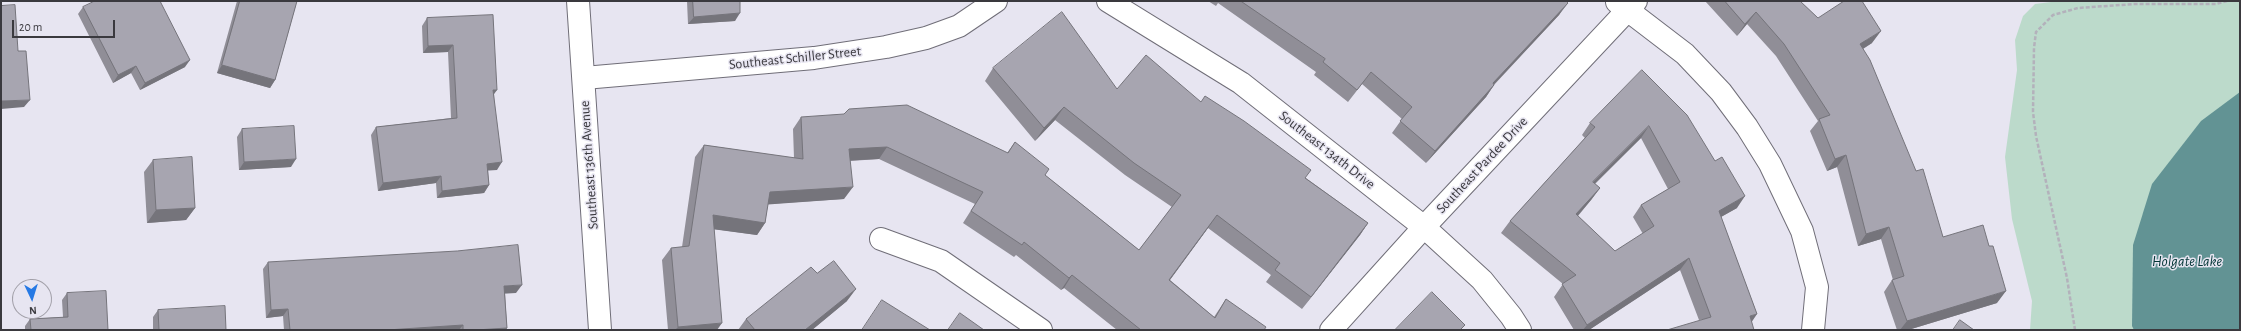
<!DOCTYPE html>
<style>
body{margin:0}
#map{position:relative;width:2241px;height:331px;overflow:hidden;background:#e7e5f1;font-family:"Alegreya Sans",sans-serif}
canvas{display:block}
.frame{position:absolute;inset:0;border:2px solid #3a393e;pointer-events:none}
.north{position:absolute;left:12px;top:279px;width:40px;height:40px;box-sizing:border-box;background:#e7e5f1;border:1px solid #a2a0a9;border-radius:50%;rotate:176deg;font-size:11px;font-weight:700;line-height:16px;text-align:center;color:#3a393e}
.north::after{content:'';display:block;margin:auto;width:14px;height:18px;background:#2679e4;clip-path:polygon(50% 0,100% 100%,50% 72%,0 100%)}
.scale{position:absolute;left:12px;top:20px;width:103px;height:18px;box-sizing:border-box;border:2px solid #3a393e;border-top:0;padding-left:5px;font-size:12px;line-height:14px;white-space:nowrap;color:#3a393e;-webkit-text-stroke:3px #e7e5f1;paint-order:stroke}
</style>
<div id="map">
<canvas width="2241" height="331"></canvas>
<div class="frame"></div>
<div class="north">N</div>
<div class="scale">20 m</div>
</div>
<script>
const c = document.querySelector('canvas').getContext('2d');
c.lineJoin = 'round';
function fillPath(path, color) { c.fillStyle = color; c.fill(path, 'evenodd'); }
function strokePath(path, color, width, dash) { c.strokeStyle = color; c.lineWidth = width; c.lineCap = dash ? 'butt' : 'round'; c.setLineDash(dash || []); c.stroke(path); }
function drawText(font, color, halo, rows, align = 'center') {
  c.font = font + ' "Alegreya Sans",sans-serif'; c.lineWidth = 3; c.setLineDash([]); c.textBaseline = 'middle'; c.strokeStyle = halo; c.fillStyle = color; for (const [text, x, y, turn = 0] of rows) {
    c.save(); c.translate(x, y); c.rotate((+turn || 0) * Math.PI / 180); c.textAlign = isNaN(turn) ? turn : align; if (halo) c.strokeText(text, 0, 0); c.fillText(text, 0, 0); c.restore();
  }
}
fillPath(new Path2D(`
 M2059,1H2240V330H2030L2032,301L2012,219L2005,157L2017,70L2015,40L2023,16L2035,4Z`), '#bcdacb');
fillPath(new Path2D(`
 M2240,92V330H2134L2132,326L2133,245L2152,184L2201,121Z`), '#629394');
const street = new Path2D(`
 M1108,1L1241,83L1424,227L1482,280L1511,316L1520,330
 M1617,2L1685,54L1721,92L1747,127L1770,164L1802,231L1817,287L1813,330
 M584,78L814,58L886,47L926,38L959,26L996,1
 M881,239L941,261L1041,330
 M1331,330L1424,227L1636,1`);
const secondary = new Path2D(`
 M578,1L600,330`);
strokePath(street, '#706e78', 24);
strokePath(secondary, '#706e78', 24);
strokePath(new Path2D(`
 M2075,330L2067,278L2036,136L2033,112L2034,48L2036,32L2053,15L2078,8L2135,4H2216L2227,1`), '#b3b1bb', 2.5, [4, 2]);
strokePath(street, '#fff', 22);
strokePath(secondary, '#fff', 22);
fillPath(new Path2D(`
 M237,1H297L275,80L270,88L217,73Z
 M687,1H740L735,21L688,24Z
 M1208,1H1566L1559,15L1494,85L1486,97L1426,163L1392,133L1402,119L1362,84L1348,102L1314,75L1316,72L1218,3L1216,6Z
 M1705,1H1800L1818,18L1872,43L1863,49L1943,237L1997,303L1908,330H1897L1884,292L1892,280H1893L1881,239L1858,246L1837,167L1827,171L1810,131L1818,121L1776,56L1747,24L1737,36Z
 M83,7L185,67L140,90L131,73L113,83L78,14Z
 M493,15L494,94L497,170H488L489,185L484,193L437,198L436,183L378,191L371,135L376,127L451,118L448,52L423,53L422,26L427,18Z
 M993,68L1201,102L1368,223L1360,235L1302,309L1266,282L1271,275L1208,228L1170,280L1214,317L1226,299L1264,330H1117L1064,288L1061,290L1016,255L1014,257L963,223L975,204L879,159L850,161L844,199L768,204L765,223L757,235L714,229L717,330H668L662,260L671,248L682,247L695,157L704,145L794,158L793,129L801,117L1007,153L1015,142L1045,175L1139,250L1172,207L1125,175L1055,120L1035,141L985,81Z
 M1642,70L1737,208L1721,217L1757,314L1699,320L1680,270L1589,330H1574L1554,297L1563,284L1501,233L1510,221L1585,138L1582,135L1590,123ZM1641,138L1668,189L1641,205L1633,217L1643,234L1615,251L1578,216L1591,200L1600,188L1595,184Z
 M242,129L291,167L239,170L237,137Z
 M153,160L195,208L186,220L147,223L144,172Z
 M268,262L516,293H505L507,328L506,330H284L283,316L266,318L263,269Z
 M817,273L847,301L812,330H738L746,319Z
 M67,293L108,330H25V326L30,319L63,317L62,300Z
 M158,310L226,330H153V317Z`), '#908e97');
fillPath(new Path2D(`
 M1568,3L1559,15L1484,95L1493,83Z
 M1756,12L1747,24L1737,36L1745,24Z
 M740,13L735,21L688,24L694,17Z
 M1881,31L1872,43L1851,56L1860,44Z
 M453,45L448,52L423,53L428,46Z
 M190,60L185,67L140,90L145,83Z
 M222,65L275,80L270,88L217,73Z
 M136,66L131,73L113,83L118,75Z
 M1494,85L1486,97L1426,163L1435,151Z
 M493,90H497L492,97Z
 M30,100L24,107L1,109V101Z
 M1064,107L1055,120L1035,141L1044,128Z
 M1649,126L1641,138L1584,194L1593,182Z
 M887,147L879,159L840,161L849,149Z
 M1846,155L1837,167L1827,171L1835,159Z
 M296,159L291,167L239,170L244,162Z
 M502,162L497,170L481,171L487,164Z
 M441,176L436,183L378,191L383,183Z
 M489,185L484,193L437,198L442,191Z
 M853,187L844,199L761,205L770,192Z
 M1600,188L1591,200L1568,227L1576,214Z
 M1745,196L1737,208L1710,223L1719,211Z
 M195,208L186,220L147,223L156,210Z
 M713,215L765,223L757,235L704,228Z
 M1217,215L1208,228L1161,292L1169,280Z
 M1368,223L1360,235L1302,309L1311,297Z
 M1889,227L1881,239L1858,246L1866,234Z
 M1689,258L1680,270L1589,330H1583L1587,325Z
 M1072,275L1064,288L1061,290L1069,278Z
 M522,285L516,293L499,294L504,286Z
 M856,289L847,301L812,330H805Z
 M2006,291L1997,303L1908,330H1900L1907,321Z
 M288,309L283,316L266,318L271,310Z
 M1757,314L1749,326L1750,316Z
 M722,323L717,330H675L678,327Z
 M463,325L459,330H387Z
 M507,328L506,330H476Z`), '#75747b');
const building = new Path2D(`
 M95,1H160L190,60L145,83L136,66L118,75L83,7Z
 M240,1H297L275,80L222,65Z
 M693,1H740V13L694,17Z
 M1241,1H1566L1568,3L1493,83L1494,85L1435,151L1400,121L1412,107L1371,72L1357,90L1323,62L1325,59Z
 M1725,1H1800L1818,18L1844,1H1862L1881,31L1860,44L1870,60L1916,171L1923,169L1943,237L1983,225L1989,246H1993L2006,291L1907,321L1892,280L1904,276L1889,227L1866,234L1846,155L1835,159L1819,119L1830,115L1784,44L1756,12L1745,24Z
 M15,5L18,51H26L30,100L1,101V6Z
 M1062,12L1117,89L1146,55L1201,102L1205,96L1244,121L1311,170L1305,178L1368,223L1311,297L1275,270L1280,263L1217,215L1169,280L1215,318L1226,299L1266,327L1264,330H1141L1072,275L1069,278L1024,242L1022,245L971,211L983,192L887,147L849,149L853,187L770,192L765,223L713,215L722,323L678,327L671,248L689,246L704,145L803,159L801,117L844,114L849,109L907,105L1008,153L1015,142L1049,169L1045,175L1139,250L1181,195L1134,163L1064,107L1044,128L993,68Z
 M493,15L497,90H493L502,162L487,164L489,185L442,191L441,176L383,183L376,127L457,118L453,45L428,46L427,18Z
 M1642,70L1687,115L1715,161L1722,157L1745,196L1719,211L1757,314L1750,316L1754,330H1667L1711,317L1689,258L1587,325L1562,284L1576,275L1510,221L1595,127L1590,123ZM1649,126L1680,182L1641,205L1654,226L1615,251L1576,214L1600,188L1593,182Z
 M294,126L296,159L244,162L242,129Z
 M192,157L195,208L156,210L153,160Z
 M518,245L522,285L504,286L507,328L476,330H463V325L387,330H290L288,309L271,310L268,262L457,251Z
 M834,261L856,289L805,330H755L746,319L811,267L817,273Z
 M106,291L108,330H31L30,319L68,317L67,293Z
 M1432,292L1465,325L1460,330H1461H1395Z
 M882,300L930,330H862Z
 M225,306L226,330H159L158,310Z
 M960,313L984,330H948Z
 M1960,320L1974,330H1953Z`);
fillPath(building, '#a7a5b0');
strokePath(building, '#75747b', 1);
drawText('14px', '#3a393e', '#e7e5f1', [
 ["Southeast Schiller Street",795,58,-6],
 ["Southeast 134th Drive",1327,150,38],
 ["Southeast 136th Avenue",589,165,-94],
 ["Southeast Pardee Drive",1482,165,-47]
]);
drawText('italic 15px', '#033637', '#e7e5f1', [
 ["Holgate Lake",2187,261]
]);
</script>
